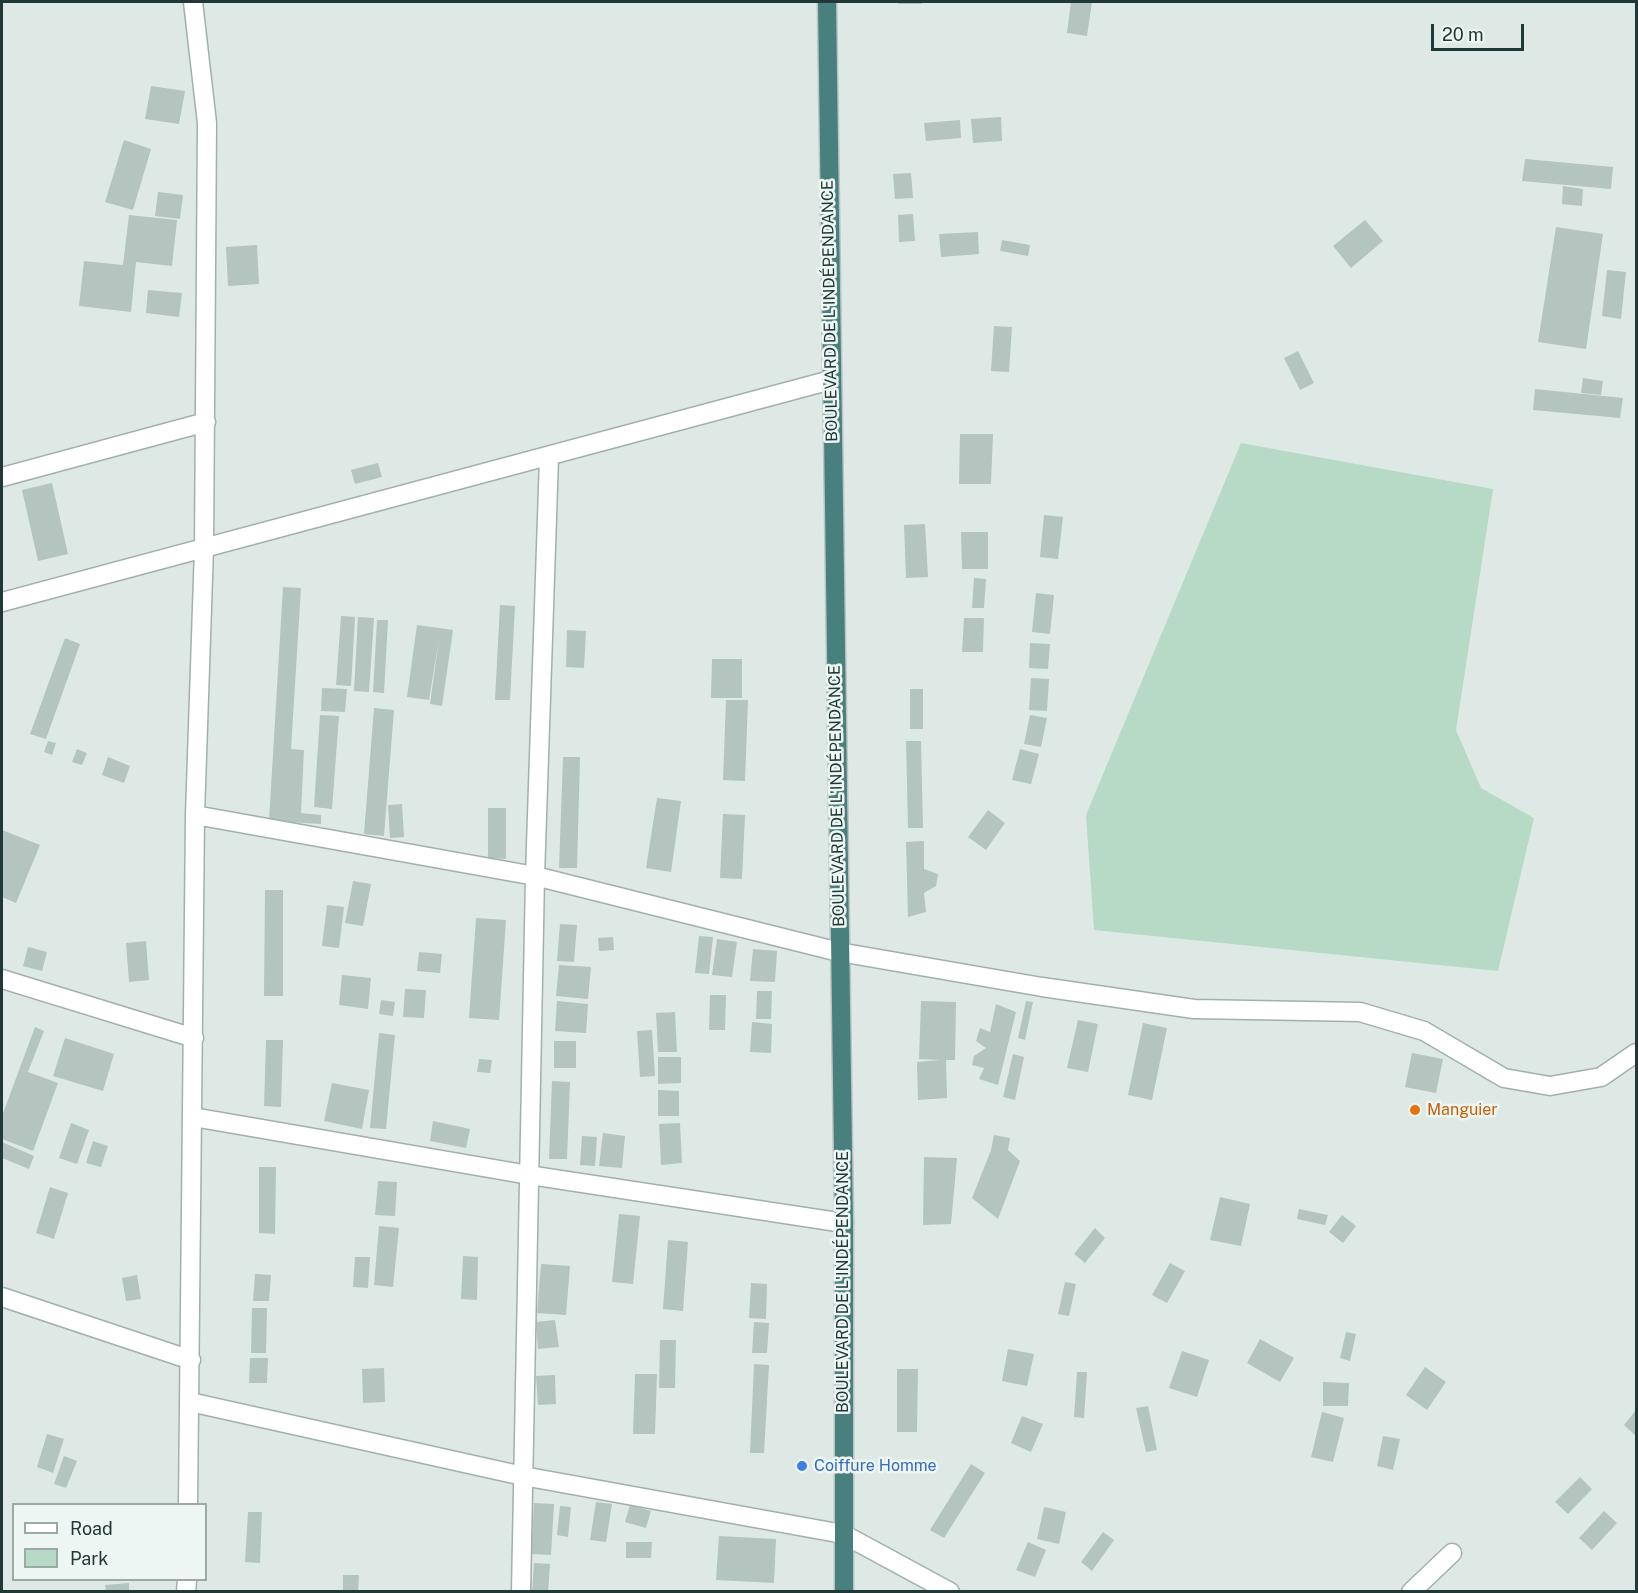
<!DOCTYPE html>
<meta charset="utf-8">
<style>
body{margin:0}
#map{position:relative;width:1638px;height:1593px;overflow:hidden;background:#dee9e6;font-family:"Public Sans",sans-serif}
canvas{display:block}
.frame{position:absolute;inset:0;border:3px solid #203836;pointer-events:none}
.legend{position:absolute;left:12px;top:1503px;width:195px;height:78px;box-sizing:border-box;background:#eef6f3;border:2px solid #9caaa7;margin:0;padding:8px 10px;list-style:none;font-size:18px;color:#203836}
.legend li{display:flex;align-items:center;gap:12px;height:30px}
.legend b{width:30px;border:2px solid #9caaa7}
.scale{position:absolute;left:1431px;top:24px;width:93px;height:27px;box-sizing:border-box;border:3px solid #203836;border-top:0;padding-left:8px;font-size:18px;line-height:21px;white-space:nowrap;color:#203836;-webkit-text-stroke:4px #eef6f3;paint-order:stroke}
</style>
<div id="map">
<canvas width="1638" height="1593"></canvas>
<div class="frame"></div>
<ul class="legend">
<li><b style="height:8px;background:#fff"></b>Road</li>
<li><b style="height:16px;background:#b7dac6"></b>Park</li>
</ul>
<div class="scale">20 m</div>
</div>
<script>
const c = document.querySelector('canvas').getContext('2d');
c.lineJoin = 'round';
function fillPath(path, color) { c.fillStyle = color; c.fill(path, 'evenodd'); }
function strokePath(path, color, width, dash) { c.strokeStyle = color; c.lineWidth = width; c.lineCap = dash ? 'butt' : 'round'; c.setLineDash(dash || []); c.stroke(path); }
function drawText(font, color, halo, rows, align = 'center') {
  c.font = font + ' "Public Sans",sans-serif'; c.lineWidth = 5; c.setLineDash([]); c.textBaseline = 'middle'; c.strokeStyle = halo; c.fillStyle = color; for (const [text, x, y, turn = 0] of rows) {
    c.save(); c.translate(x, y); c.rotate((+turn || 0) * Math.PI / 180); c.textAlign = isNaN(turn) ? turn : align; if (halo) c.strokeText(text, 0, 0); c.fillText(text, 0, 0); c.restore();
  }
}
fillPath(new Path2D(`
 M1241,443L1493,489L1456,730L1481,788L1534,818L1498,971L1094,930L1086,815Z`), '#b7dac6');
fillPath(new Path2D(`
 M898,2H922V4H898Z
 M1071,2H1092L1087,36L1067,33Z
 M151,86L185,91L179,124L145,119Z
 M1001,117L1002,141L973,143L971,119Z
 M960,120L961,138L926,141L924,123Z
 M124,140L151,149L133,210L105,202Z
 M1525,159L1613,167L1611,189L1522,181Z
 M911,173L913,198L895,199L893,174Z
 M1563,186L1583,189L1582,206L1562,204Z
 M158,192L183,195L180,219L155,216Z
 M913,214L915,241L899,242L898,215Z
 M129,215L177,220L172,266L136,262L131,312L79,306L84,261L123,265Z
 M1365,220L1383,241L1351,268L1333,246Z
 M1556,227L1603,234L1586,349L1538,342Z
 M978,232L979,254L941,257L939,234Z
 M1002,240L1030,245L1028,256L1000,251Z
 M257,245L259,284L228,286L226,247Z
 M1607,270L1626,272L1621,319L1602,316Z
 M148,290L182,293L179,317L146,313Z
 M994,326L1012,327L1009,372L991,371Z
 M1298,351L1314,383L1300,390L1284,358Z
 M1583,378L1603,381L1601,395L1581,393Z
 M1535,389L1623,398L1620,418L1533,410Z
 M960,434H993L991,484H959Z
 M378,463L382,477L355,484L351,470Z
 M52,483L68,554L38,561L22,490Z
 M1044,515L1063,517L1058,559L1040,557Z
 M925,524L928,577L906,578L904,525Z
 M961,532H988V569H962Z
 M974,578L986,579L984,608H972Z
 M283,587L301,588L291,749L304,750L301,813L321,815V824L269,821Z
 M1036,593L1054,595L1050,634L1032,632Z
 M500,605L515,606L510,700H495Z
 M341,616L355,617L351,686L336,685Z
 M358,617L374,618L369,692L354,691Z
 M964,618H984L983,652H962Z
 M377,620H388L384,693L373,692Z
 M417,625L453,630L442,706L430,704L439,639L429,700L407,697Z
 M567,630L586,631L584,668L566,667Z
 M65,638L80,644L46,739L30,734Z
 M1030,643L1050,644L1048,669L1029,668Z
 M712,659H742V698H711Z
 M1031,678L1049,679L1047,711L1029,710Z
 M322,688L347,689L345,712L321,711Z
 M910,689H923V729H910Z
 M726,700H748L745,781L723,780Z
 M374,708L394,710L384,836L364,834Z
 M320,715L339,716L332,809L314,807Z
 M1030,715L1047,718L1041,747L1024,744Z
 M48,741L56,743L52,755L44,752Z
 M906,741H921L923,828H908Z
 M77,749L87,753L82,765L72,762Z
 M1020,749L1039,754L1031,784L1012,780Z
 M108,757L130,766L124,783L102,775Z
 M563,757H580L577,868H559Z
 M657,798L681,801L671,872L646,868Z
 M402,804L404,837L390,838L388,805Z
 M488,808H506V859L488,858Z
 M988,810L1005,823L986,850L968,837Z
 M723,814L745,815L742,879L720,878Z
 M2,830L40,845L16,903L2,897Z
 M924,841V869L938,874L936,886L924,893L926,912L908,917L906,842Z
 M353,881L371,884L363,926L345,923Z
 M265,890H283V996H264Z
 M327,905L344,907L339,948L322,946Z
 M476,918L506,920L499,1020L469,1018Z
 M560,924L577,925L574,962L557,961Z
 M699,936L713,937L709,974L695,973Z
 M613,937L614,950L599,951L598,938Z
 M717,939L737,942L732,977L712,975Z
 M146,941L149,980L129,982L126,943Z
 M28,947L47,952L42,971L23,966Z
 M753,949L777,951L775,982L750,981Z
 M419,952L442,954L440,973L417,971Z
 M559,965L591,967L588,999L556,996Z
 M342,975L371,978L368,1009L339,1005Z
 M405,989L426,990L424,1018L403,1017Z
 M757,991H772L771,1019H756Z
 M710,995H726L725,1030H709Z
 M381,1000L395,1002L393,1016L379,1014Z
 M557,1001L588,1004L586,1033L555,1031Z
 M921,1001L956,1002L955,1060H946L947,1098L918,1100L917,1062L941,1060L919,1059Z
 M1026,1001L1033,1002L1025,1040L1018,1038Z
 M996,1004L1016,1012L998,1085L979,1079L984,1068L972,1065L974,1056L986,1048L976,1041L980,1028L990,1032Z
 M675,1012L677,1052H658L656,1013Z
 M1078,1020L1098,1024L1088,1072L1067,1068Z
 M752,1022L772,1024L771,1053L750,1052Z
 M1143,1023L1167,1028L1152,1100L1128,1095Z
 M35,1027L44,1031L28,1072L58,1083L33,1151L2,1139V1116Z
 M652,1030L655,1076L640,1077L637,1031Z
 M379,1033L395,1035L386,1129L370,1128Z
 M65,1038L114,1054L103,1091L53,1076Z
 M266,1040H283L281,1107L264,1106Z
 M554,1041H576V1068H554Z
 M1412,1053L1443,1059L1436,1093L1405,1087Z
 M1013,1054L1024,1057L1015,1100L1003,1097Z
 M658,1057H681V1083L658,1084Z
 M479,1059L492,1060L490,1073L477,1072Z
 M552,1081L570,1082L567,1159H549Z
 M332,1083L369,1090L362,1129L324,1121Z
 M658,1090L679,1091V1116H658Z
 M433,1121L470,1129L466,1148L430,1141Z
 M71,1123L89,1130L77,1164L59,1158Z
 M680,1123L682,1163L661,1165L659,1124Z
 M603,1133L625,1136L622,1168L599,1166Z
 M994,1135L1010,1138L1008,1150L1020,1161L998,1219L972,1198L991,1150Z
 M582,1136L597,1137L595,1166L580,1165Z
 M93,1141L108,1146L101,1167L86,1163Z
 M2,1142L34,1156L29,1169L2,1158Z
 M924,1157L957,1158L951,1224L923,1225Z
 M259,1167H276L275,1234L259,1233Z
 M378,1181L397,1182L395,1216L375,1215Z
 M50,1187L68,1193L54,1239L36,1233Z
 M1220,1197L1250,1204L1241,1246L1210,1240Z
 M1299,1209L1328,1215L1325,1225L1297,1219Z
 M619,1214L640,1216L633,1284L612,1282Z
 M1342,1215L1356,1226L1343,1243L1329,1232Z
 M379,1226L399,1228L393,1287L374,1285Z
 M1095,1228L1105,1238L1085,1263L1074,1254Z
 M668,1240L688,1242L683,1311L663,1309Z
 M463,1256L478,1257L477,1300L461,1299Z
 M355,1257H370L368,1288L353,1287Z
 M1170,1263L1185,1271L1167,1303L1152,1295Z
 M541,1264L570,1266L566,1315L537,1313Z
 M255,1274L271,1275L269,1301H253Z
 M137,1275L141,1299L126,1301L122,1278Z
 M1065,1282L1076,1284L1069,1316L1058,1314Z
 M751,1283L767,1284L766,1319L749,1318Z
 M252,1308H267L266,1353H251Z
 M555,1320L559,1347L538,1349L536,1322Z
 M754,1322L769,1323L767,1353H752Z
 M1346,1332L1356,1334L1350,1361L1340,1358Z
 M1260,1339L1294,1358L1280,1382L1247,1363Z
 M660,1340H676L675,1388H659Z
 M1008,1349L1034,1354L1027,1386L1002,1381Z
 M1182,1351L1209,1360L1197,1397L1169,1388Z
 M250,1358H268L267,1383H249Z
 M754,1364L769,1365L764,1453H750Z
 M1425,1367L1446,1382L1427,1410L1406,1395Z
 M384,1368L385,1402L363,1403L362,1369Z
 M897,1369H918L917,1432H897Z
 M1077,1372H1087L1084,1418L1074,1417Z
 M635,1374H657L655,1434H633Z
 M555,1375L556,1404L538,1405L536,1376Z
 M1323,1382L1349,1383L1348,1406H1323Z
 M1148,1406L1157,1450L1146,1452L1136,1408Z
 M1636,1410V1436L1624,1425Z
 M1322,1412L1344,1418L1333,1462L1311,1457Z
 M1022,1416L1043,1424L1031,1452L1011,1443Z
 M47,1434L64,1439L53,1473L37,1467Z
 M1383,1436L1400,1439L1393,1470L1377,1466Z
 M64,1456L77,1461L66,1488L54,1484Z
 M971,1464L985,1473L944,1538L930,1530Z
 M1580,1477L1592,1489L1568,1514L1555,1502Z
 M596,1502L612,1504L606,1542L590,1540Z
 M534,1503L554,1504L551,1555L531,1554Z
 M630,1505L651,1511L646,1528L625,1522Z
 M560,1506L571,1507L568,1537L557,1535Z
 M1044,1507L1066,1512L1059,1544L1037,1539Z
 M1604,1511L1617,1523L1592,1550L1579,1538Z
 M248,1512H262L260,1563L245,1562Z
 M1103,1532L1114,1540L1092,1571L1081,1562Z
 M719,1536L776,1539L774,1583L716,1580Z
 M626,1542H652L651,1558H626Z
 M1028,1542L1046,1550L1035,1577L1016,1570Z
 M534,1563L550,1564L548,1592H532Z
 M343,1575H359L358,1592H343Z
 M129,1583V1592H106L105,1585Z`), '#b4c4bf');
const minor = new Path2D(`
 M2,477L206,422
 M2,602L831,380
 M195,815L535,876L839,952L1042,987L1194,1009L1360,1012L1424,1031L1504,1078L1550,1086L1601,1077L1636,1053
 M2,979L194,1038
 M193,1117L529,1175L844,1223
 M2,1297L191,1360
 M190,1402L523,1476L843,1534L950,1592
 M188,1504L195,815L204,548L207,123L193,2
 M186,1592L187,1580
 M521,1592L535,876L549,457
 M1411,1592L1452,1553`);
const trunk = new Path2D(`
 M827,2L844,1223V1592`);
strokePath(minor, '#a1b0ae', 21);
strokePath(trunk, '#bcc3c3', 21);
strokePath(minor, '#fff', 18);
strokePath(trunk, '#48807d', 18);
for (const [x, y, r, color] of [
 [1415,1110,6,"#e8710a"],
 [802,1466,6,"#3f7fe0"]
]) { const dot = new Path2D(); dot.arc(x, y, r, 0, 2 * Math.PI); c.fillStyle = color; c.fill(dot); strokePath(dot, '#eef6f3', 2); }
drawText('16px', '#203836', '#eef6f3', [
 ["BOULEVARD DE L'INDÉPENDANCE",830,311,-91],
 ["BOULEVARD DE L'INDÉPENDANCE",837,796,-91],
 ["BOULEVARD DE L'INDÉPENDANCE",843,1282,-90]
]);
drawText('16px', '#c56008', '#eef6f3', [
 ["Manguier",1427,1110]
], 'left');
drawText('16px', '#366cbe', '#eef6f3', [
 ["Coiffure Homme",814,1466]
], 'left');
</script>
